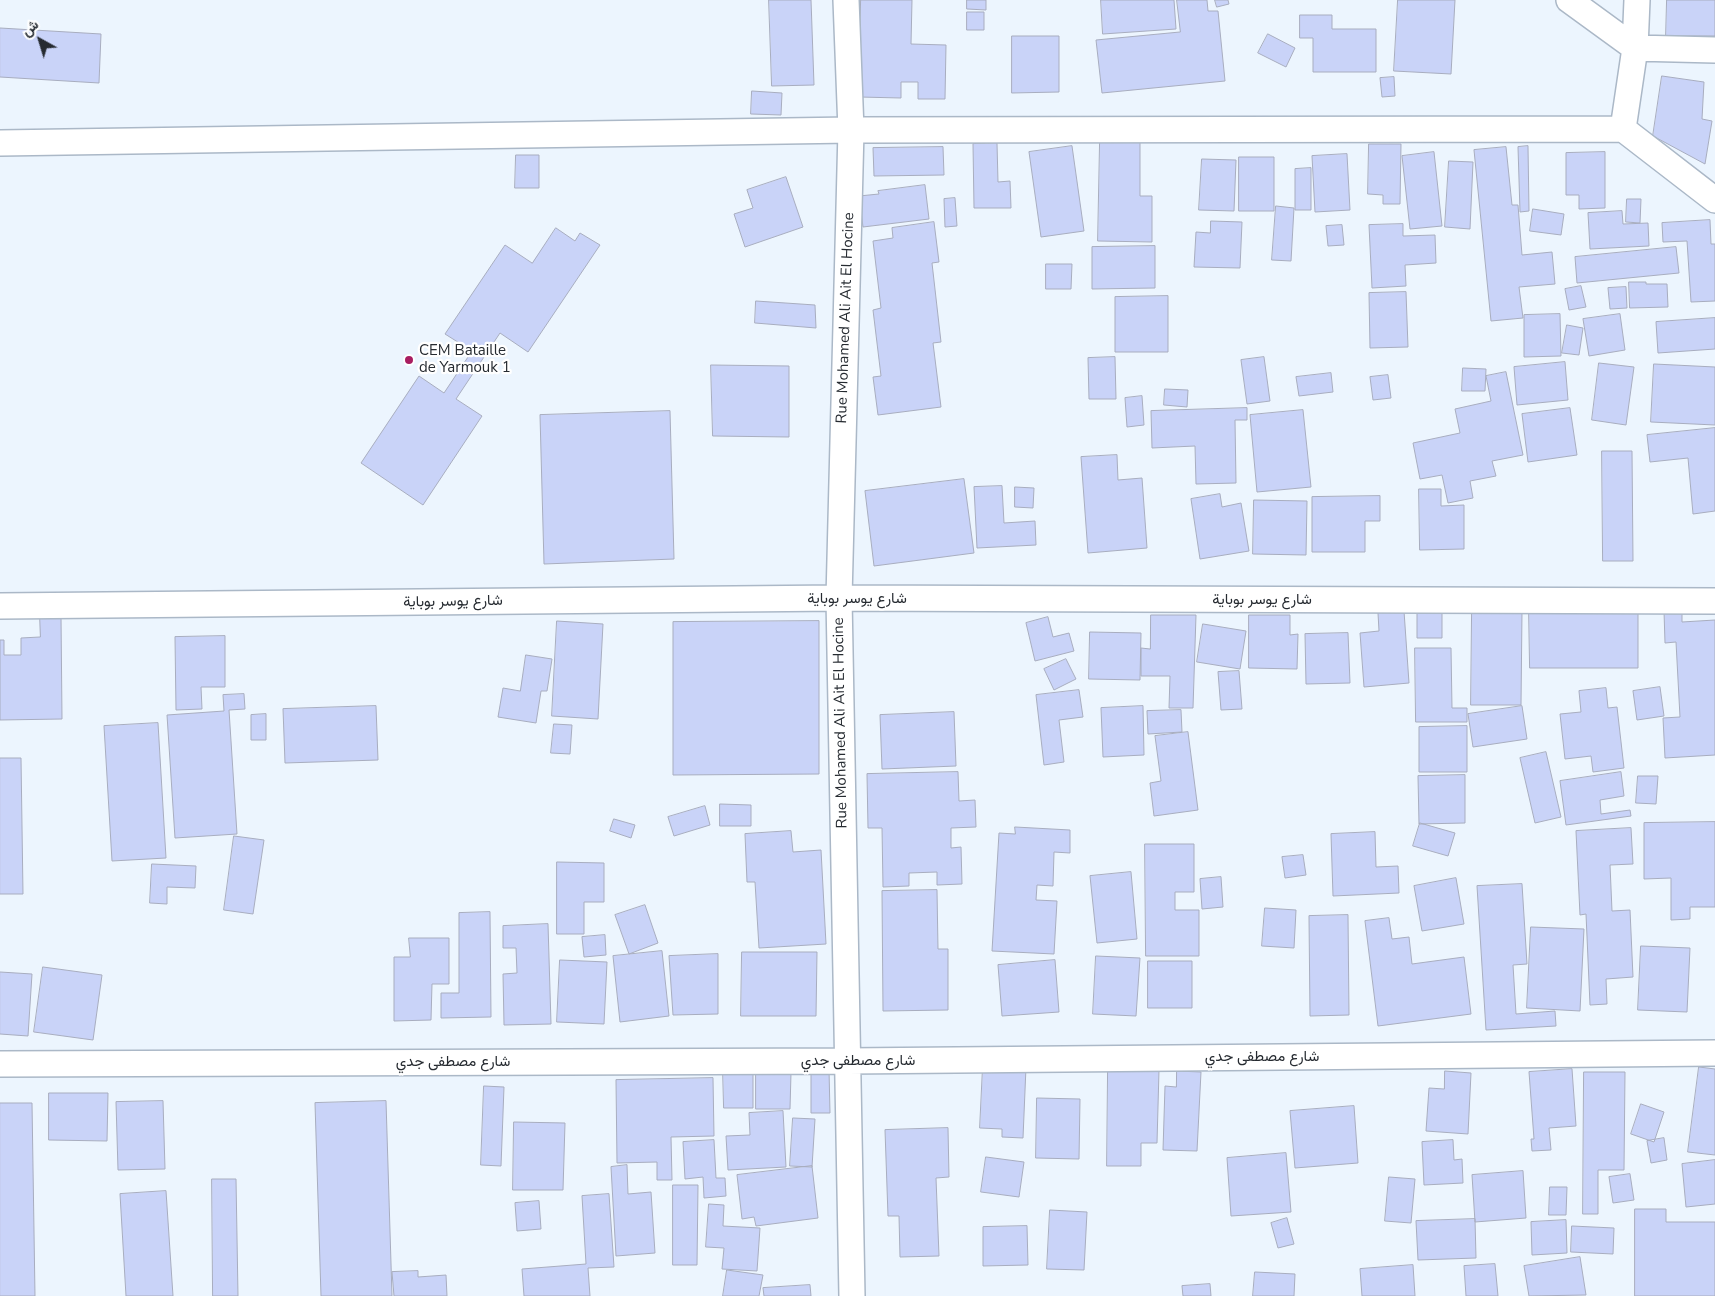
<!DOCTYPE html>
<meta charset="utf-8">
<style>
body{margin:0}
#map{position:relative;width:1715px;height:1296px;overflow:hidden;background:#ecf5fe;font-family:"Nunito Sans",Vazirmatn,sans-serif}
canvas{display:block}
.north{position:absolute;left:15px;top:15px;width:50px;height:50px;-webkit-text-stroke:4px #fff;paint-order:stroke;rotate:321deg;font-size:14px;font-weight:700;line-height:20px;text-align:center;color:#262b31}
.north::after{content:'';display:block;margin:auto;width:18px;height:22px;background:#262b31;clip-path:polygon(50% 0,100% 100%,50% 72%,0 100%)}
</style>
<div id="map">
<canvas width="1715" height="1296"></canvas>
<div class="north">ش</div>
</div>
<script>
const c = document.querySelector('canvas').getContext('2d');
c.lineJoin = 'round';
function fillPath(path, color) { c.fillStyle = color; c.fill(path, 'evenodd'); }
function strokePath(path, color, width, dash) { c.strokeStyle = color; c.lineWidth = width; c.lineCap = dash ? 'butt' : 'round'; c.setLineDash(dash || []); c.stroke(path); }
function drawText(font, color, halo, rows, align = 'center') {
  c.font = font + ' "Nunito Sans",Vazirmatn,sans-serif'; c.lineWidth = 4.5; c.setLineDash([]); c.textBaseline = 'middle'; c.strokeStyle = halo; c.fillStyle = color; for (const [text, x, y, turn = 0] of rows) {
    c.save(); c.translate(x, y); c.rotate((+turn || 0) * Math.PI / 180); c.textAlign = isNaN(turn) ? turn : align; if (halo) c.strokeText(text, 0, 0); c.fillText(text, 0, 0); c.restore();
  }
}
const building = new Path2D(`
 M769,0H811L814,85L772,86Z
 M861,0H912L911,44L946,45L945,99H918V82H901V98L859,97Z
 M967,0H986V10L967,9Z
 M1101,0H1174L1176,29L1103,34Z
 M1177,0H1207L1208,11H1218L1225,81L1102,93L1096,40L1180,32Z
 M1215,0H1228L1229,4L1217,7Z
 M1398,0H1455L1451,74L1394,71Z
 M1667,0H1715V36H1666Z
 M967,12H984V30H967Z
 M1300,15H1332V29H1376V72H1313V38H1300Z
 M0,28L101,34L99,83L0,77Z
 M1268,34L1295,48L1286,67L1258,53Z
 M1012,36H1059V92L1012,93Z
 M1662,76L1704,82L1702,119L1712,121L1705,164L1653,136Z
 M1394,77L1395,96L1382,97L1380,78Z
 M752,91L782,93L781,115L751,114Z
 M1100,141H1140V196H1152V242L1098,241Z
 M997,143L998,182L1010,181L1011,208H974L973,144Z
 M1369,144H1401L1400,204H1383V195L1368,194Z
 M1072,146L1084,231L1041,237L1029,152Z
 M1528,146L1529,211L1520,212L1518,147Z
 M943,147L944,175L874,176L873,148Z
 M1506,147L1512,205H1518L1522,255L1552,252L1555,284L1519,287L1523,318L1491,321L1474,150Z
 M1434,152L1442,226L1410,229L1402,156Z
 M1605,152V208L1579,209V195H1566V153Z
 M1347,154L1350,210L1315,212L1312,156Z
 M516,155H539V188H515Z
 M1239,157H1274V211H1239Z
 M1202,159L1236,160L1234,211L1199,210Z
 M1449,161L1473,162L1470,229L1445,227Z
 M1311,168V210H1295V169Z
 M786,177L803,227L745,247L734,214L753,208L747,190Z
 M925,185L929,219L863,227L859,196L879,194L878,191Z
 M955,198L957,226L945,227L944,199Z
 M1627,199H1641L1640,223L1626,222Z
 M1276,206L1294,208L1291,261L1272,260Z
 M1533,209L1564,214L1561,235L1530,231Z
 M1622,211L1623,224L1648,223L1649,246L1590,249L1588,213Z
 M1710,220L1711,244H1715V301L1691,302L1687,241L1663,242L1662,223Z
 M1211,221L1242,222L1240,268L1194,267L1196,232L1210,233Z
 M934,222L939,262L932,263L941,342L933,343L941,407L878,415L873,377L881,376L873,310L881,308L873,241L893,238L892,228Z
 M1403,224V236L1435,235L1436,263L1405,265L1406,286L1372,288L1369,225Z
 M1342,225L1344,245L1328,246L1326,226Z
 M556,228L575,241L580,233L600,245L528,352L500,333L456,399L482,416L423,505L361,463L419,376L444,393L472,351L445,334L505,245L532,263Z
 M1155,246V288L1092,289V247Z
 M1676,247L1679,273L1577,283L1575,257Z
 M1046,264H1072L1071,289H1046Z
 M1629,282H1646V284H1667L1668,307L1630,308Z
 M1581,286L1586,307L1569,310L1565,289Z
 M1626,287L1627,308L1610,309L1608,288Z
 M1406,292L1408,347L1370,348L1369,293Z
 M1168,296V352H1115V297Z
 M756,301L815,305L816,328L755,323Z
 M1560,314L1561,356L1524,357V315Z
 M1620,314L1625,350L1589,356L1583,319Z
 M1715,318V349L1658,353L1656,322Z
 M1567,325L1583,328L1579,355L1562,353Z
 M1115,357L1116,399H1089L1088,358Z
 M1264,357L1270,401L1247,404L1241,360Z
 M1565,362L1568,400L1517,405L1514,367Z
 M1599,363L1634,367L1626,425L1592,420Z
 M1654,364L1715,367V425L1651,422Z
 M711,365L789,366V437L713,436Z
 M1463,368L1486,369L1485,391H1462Z
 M1506,372L1523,455L1492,461L1496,476L1470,481L1473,498L1448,503L1442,475L1420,479L1413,443L1460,433L1455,409L1491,401L1486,376Z
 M1331,373L1333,392L1299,396L1296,377Z
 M1388,375L1391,398L1373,400L1370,377Z
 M1165,389L1188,390L1187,407L1164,405Z
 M1142,396L1144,425L1127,427L1125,398Z
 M1247,408V420H1235L1236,483L1196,484L1195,446L1152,448L1151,411Z
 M1570,408L1577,455L1528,462L1522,414Z
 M1303,410L1311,487L1257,492L1250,415Z
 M670,411L674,559L544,564L540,415Z
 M1715,428V511L1693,514L1688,458L1650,462L1647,435Z
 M1602,451H1632L1633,561H1603Z
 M1117,455L1118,480L1142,478L1147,548L1088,553L1081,457Z
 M964,479L974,553L874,566L865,491Z
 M1002,486L1004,523L1035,521L1036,545L977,548L974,487Z
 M1015,487L1034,488L1033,508L1015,507Z
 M1419,489H1441V506L1464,505V549L1420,550Z
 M1220,494L1222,507L1241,503L1249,551L1200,559L1191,499Z
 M1380,496V521H1365V552H1312V497Z
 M1254,500L1307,501L1306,555L1253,554Z
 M1442,610V638H1417V611Z
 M1529,610H1638V668H1530Z
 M1682,610V622L1715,620V755L1665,758L1663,718L1680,717L1676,642L1665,643L1664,611Z
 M1404,611L1409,683L1364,687L1360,633L1379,631L1378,613Z
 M1472,611H1522L1521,705H1471Z
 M1151,615H1196L1193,708H1169L1170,676H1141V648L1150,649Z
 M1249,615H1290V635L1298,634L1297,669L1249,668Z
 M40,616H61L62,719L0,720V640H4V655H21V638L40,637Z
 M1048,617L1053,637L1069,633L1074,651L1035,661L1026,623Z
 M557,621L603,624L598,719L552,716Z
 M819,621V774L673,775V622Z
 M1203,624L1246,631L1240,669L1197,662Z
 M1090,632L1141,633L1140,680L1089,679Z
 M1348,633L1350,683L1306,684L1305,634Z
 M225,636V687H201L202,709L176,710L175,637Z
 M1415,648H1451L1452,708H1467V722H1416Z
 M526,655L552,659L547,691H541L536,723L498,717L503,688L520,691Z
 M1066,659L1076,679L1054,690L1044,669Z
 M1239,671L1242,709L1221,710L1218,672Z
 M1660,687L1664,716L1637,720L1633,691Z
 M1606,688L1608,708L1617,707L1624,768L1593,772L1591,756L1565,759L1560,714L1581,712L1579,691Z
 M1079,690L1083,717L1059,720L1064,762L1044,765L1036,695Z
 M244,694L245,709L229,710L237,834L175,838L167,715L224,711L223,695Z
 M376,706L378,760L285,763L283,709Z
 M1143,706L1144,755L1103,757L1101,708Z
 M1522,706L1527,739L1473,747L1468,714Z
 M1181,710L1182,732L1148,734L1147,711Z
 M954,712L956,766L882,769L880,715Z
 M266,714V740H251V715Z
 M158,723L166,858L112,861L104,726Z
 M554,724L572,725L570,754L551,753Z
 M1467,726V772H1419V727Z
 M1188,732L1198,810L1154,816L1150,783L1161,781L1155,736Z
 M1546,752L1561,817L1535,823L1520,758Z
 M0,758H21L23,894H0Z
 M958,772L959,801L975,800L976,827L951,828V848L961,847L962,884L937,885V872L909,873V886L883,887L882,828H868L867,774Z
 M1621,772L1624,796L1600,800L1601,814L1630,810L1631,816L1566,825L1560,781Z
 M1465,775V823L1419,824L1418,776Z
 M1638,776H1658L1656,804L1636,803Z
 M720,804L751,805V826H720Z
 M705,806L710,825L674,836L668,817Z
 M614,819L635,825L631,838L610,831Z
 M1715,822V907H1690V919L1671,920V878L1644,879V823Z
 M1420,823L1455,833L1448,856L1413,846Z
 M1015,827L1070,830V853L1054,852L1053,886L1037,885L1036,900L1057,901L1054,954L992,951L999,833L1015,834Z
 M1631,828L1633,864L1610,865L1612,911L1630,910L1633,977L1606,979L1607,1004L1590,1005L1586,914L1580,915L1576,831Z
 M791,831L793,852L821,850L826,944L759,948L755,882H747L745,834Z
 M1375,832L1376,867L1398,866L1399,893L1333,896L1331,834Z
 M234,836L264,840L253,914L224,910Z
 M1145,844H1194V892H1175V910H1199V956H1146Z
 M1303,855L1306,875L1285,878L1282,857Z
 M557,862L604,863V902H584V934H557Z
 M152,864L196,866L195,888L167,887V904L150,903Z
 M1131,872L1137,939L1097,943L1090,876Z
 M1221,877L1223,907L1202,909L1200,879Z
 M1456,878L1464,924L1422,931L1414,886Z
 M1522,884L1527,964L1513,965L1516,1014L1555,1011L1556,1026L1486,1030L1477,886Z
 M937,890L938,949H948V1010L883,1011L882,891Z
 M645,905L658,943L629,954L615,915Z
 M1265,908L1296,910L1294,948L1262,946Z
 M490,912L491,1017L441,1018V993H459V913Z
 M1348,915L1349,1015L1310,1016L1309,916Z
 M1389,918L1392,939L1409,937L1412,964L1464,957L1471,1014L1378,1026L1365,921Z
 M548,924L551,1024L504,1025L503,974L517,973L516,948H503V926Z
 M1531,927L1584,929L1580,1011L1527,1008Z
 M605,935L606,955L584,957L582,937Z
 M409,938H449V984H432L431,1020L394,1021V957H410Z
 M1641,946L1690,948L1687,1012L1638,1010Z
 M662,951L669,1016L620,1022L613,956Z
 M742,952H817L816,1016H741Z
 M718,954V1014L673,1015L669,956Z
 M1096,956L1140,958L1136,1016L1093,1014Z
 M560,960L607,962L604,1024L557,1022Z
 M1055,960L1059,1012L1002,1016L998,965Z
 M1148,961H1192V1008H1148Z
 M43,967L102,975L93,1040L34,1032Z
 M0,972L32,974L28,1036L0,1034Z
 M983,1066L1026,1067L1023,1138L1002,1137V1129L980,1128Z
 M1699,1067L1715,1069V1155L1688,1152Z
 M829,1069L830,1113H811V1070Z
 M1108,1069L1159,1070L1157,1143H1141V1166H1107Z
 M1572,1069L1576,1126L1549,1128L1551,1150L1532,1151L1531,1139H1534L1529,1072Z
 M723,1071H753V1108H724Z
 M1177,1071L1201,1072L1197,1151L1163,1150L1165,1086L1176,1087Z
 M1445,1071L1471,1073L1468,1134L1426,1131L1429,1088L1444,1089Z
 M1584,1072H1625L1624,1170H1598V1214H1583Z
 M756,1073H791L790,1109H756Z
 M713,1078L714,1136L671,1137L672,1180H657V1162L617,1163L616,1080Z
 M484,1086L504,1087L501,1166L481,1165Z
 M49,1093H108L107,1141L49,1140Z
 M1037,1098L1080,1099L1079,1159L1036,1158Z
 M163,1101L165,1169L118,1170L116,1102Z
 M386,1101L392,1296H321L315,1103Z
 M0,1103H32L35,1296H0Z
 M1641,1104L1664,1112L1654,1142L1631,1134Z
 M1354,1106L1358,1163L1295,1168L1290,1111Z
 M783,1111L786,1167L728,1170L726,1136L750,1135L749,1113Z
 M793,1118L815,1119L812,1167L790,1166Z
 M514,1122L565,1123L563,1190H513Z
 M948,1128L949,1177L936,1178L939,1256L900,1257L899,1216H888L885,1130Z
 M1664,1138L1667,1160L1651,1163L1647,1141Z
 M714,1140L716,1178H725L726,1196L704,1198L703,1177L685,1179L683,1142Z
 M1453,1140L1454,1160L1462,1159L1463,1183L1424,1185L1422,1142Z
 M1286,1153L1291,1212L1231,1216L1227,1158Z
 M986,1157L1024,1162L1019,1197L981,1192Z
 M1715,1160V1204L1686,1207L1682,1164Z
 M627,1165L628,1194L651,1192L655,1253L616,1256L611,1167Z
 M812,1166L818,1218L756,1226L754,1217L742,1219L737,1175Z
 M1523,1171L1526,1218L1475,1222L1472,1175Z
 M1630,1174L1634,1200L1613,1203L1609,1177Z
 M1389,1177L1415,1179L1411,1223L1385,1221Z
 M212,1179H236L238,1296H213Z
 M673,1185H698L697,1265H673Z
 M1550,1187H1567L1566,1215H1549Z
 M166,1191L173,1296H126L120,1194Z
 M609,1194L614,1267L588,1268L590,1296H524L522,1269L586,1264L582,1196Z
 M539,1201L541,1229L517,1231L515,1203Z
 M709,1204L724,1205L723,1226L760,1228L757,1271L722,1269L724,1248L706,1247Z
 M1635,1209H1666V1222H1715V1296H1635Z
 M1050,1210L1087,1212L1084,1270L1047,1269Z
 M1287,1218L1294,1244L1278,1248L1271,1223Z
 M1475,1219L1476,1258L1418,1260L1416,1221Z
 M1566,1220L1567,1253L1532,1255L1531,1222Z
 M1027,1226L1028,1265L983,1266V1227Z
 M1572,1226L1614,1228L1613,1254L1571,1252Z
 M1580,1257L1586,1295L1529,1296L1524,1266Z
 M1495,1264L1498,1296H1466L1464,1266Z
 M1413,1265L1415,1296H1362L1360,1269Z
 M727,1270L763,1275L759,1296H723Z
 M418,1271V1277L446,1275L447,1296H394L392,1272Z
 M1255,1272L1295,1274L1294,1296H1253Z
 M1210,1284L1211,1296H1183L1182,1286Z
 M810,1285L811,1296H764L763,1288Z`);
fillPath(building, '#c9d3f8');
strokePath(building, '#a8adbf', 1);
const street = new Path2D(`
 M846,0L851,130L839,598L852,1296
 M1569,0L1635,48L1715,50
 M1623,129L1635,48L1637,0
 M0,143L851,130L1623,129L1715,200
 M0,606L839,598L1715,601
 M0,1064L848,1061L1715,1053`);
strokePath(street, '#abb8c7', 28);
strokePath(street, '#fff', 25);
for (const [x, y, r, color] of [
 [409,360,5,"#a81d61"]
]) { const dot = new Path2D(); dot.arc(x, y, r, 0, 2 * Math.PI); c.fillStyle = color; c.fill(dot); strokePath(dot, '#fff', 2); }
drawText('15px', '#262b31', '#fff', [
 ["Rue Mohamed Ali Ait El Hocine",846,318,-88],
 ["شارع يوسر بوباية",857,599],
 ["شارع يوسر بوباية",1262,600],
 ["شارع يوسر بوباية",453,602,-1],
 ["Rue Mohamed Ali Ait El Hocine",841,723,-91],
 ["شارع مصطفى جدي",1262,1057],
 ["شارع مصطفى جدي",858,1061],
 ["شارع مصطفى جدي",453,1062]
]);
drawText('15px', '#262b31', '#fff', [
 ["CEM Bataille",419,351],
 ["de Yarmouk 1",419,368]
], 'left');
</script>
